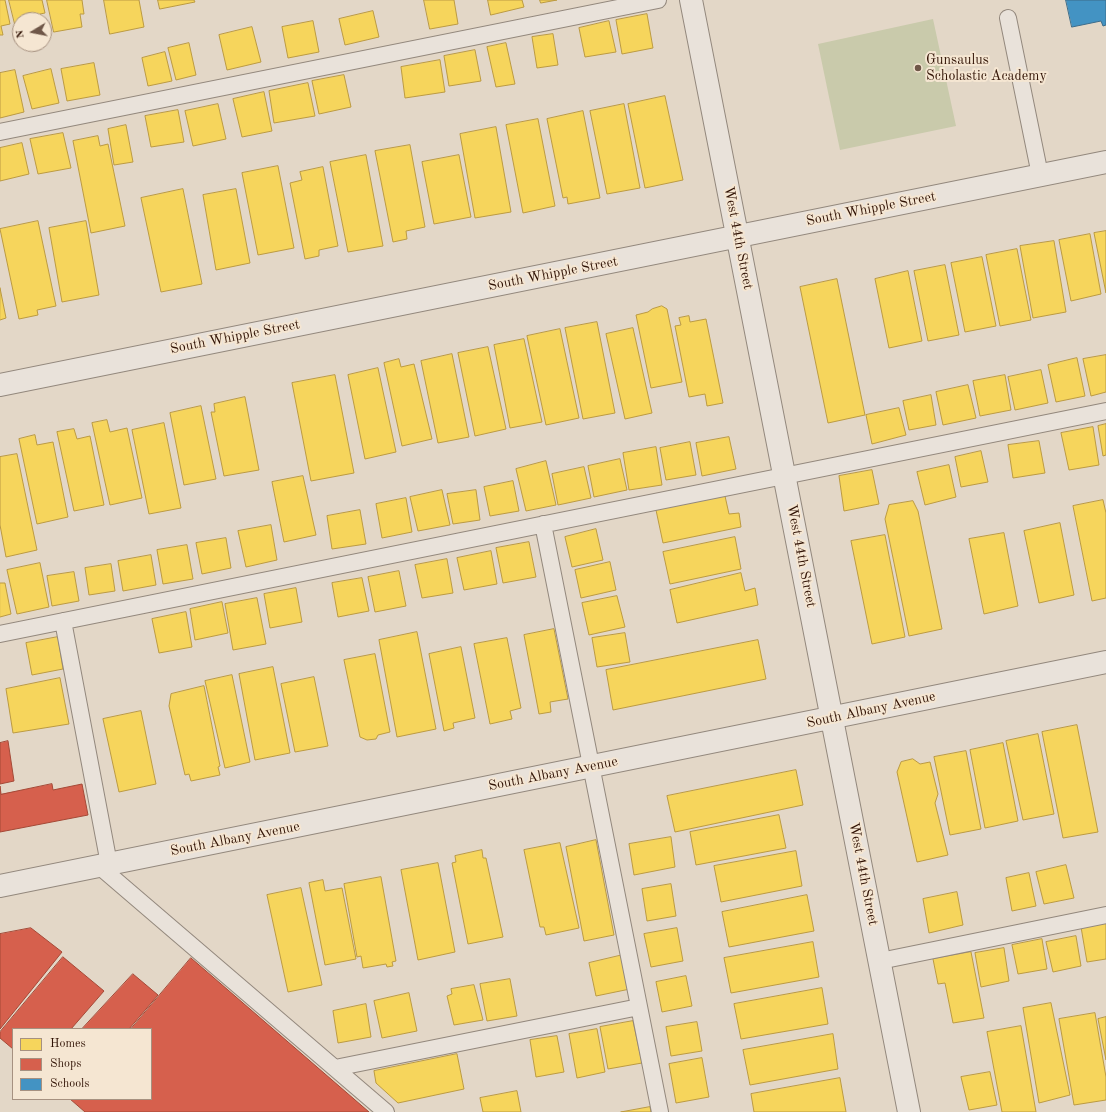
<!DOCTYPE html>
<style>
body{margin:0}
#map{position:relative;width:1106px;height:1112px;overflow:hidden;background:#e3d7c7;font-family:"Old Standard TT",serif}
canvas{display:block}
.legend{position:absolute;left:12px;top:1028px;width:140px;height:72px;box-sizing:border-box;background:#f5e6d2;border:1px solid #a69180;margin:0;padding:5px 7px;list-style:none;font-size:12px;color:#301204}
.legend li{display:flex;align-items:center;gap:8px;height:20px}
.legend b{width:20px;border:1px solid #a69180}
.north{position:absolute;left:12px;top:12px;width:40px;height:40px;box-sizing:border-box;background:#f5e6d2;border:1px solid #a69180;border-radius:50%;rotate:260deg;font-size:11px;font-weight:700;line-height:16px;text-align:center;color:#301204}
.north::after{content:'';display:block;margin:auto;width:14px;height:18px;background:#6f5748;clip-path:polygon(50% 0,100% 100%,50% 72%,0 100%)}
</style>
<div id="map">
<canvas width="1106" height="1112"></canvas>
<ul class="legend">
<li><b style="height:11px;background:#f6d55c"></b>Homes</li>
<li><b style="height:11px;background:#d6604d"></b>Shops</li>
<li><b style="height:11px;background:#4393c3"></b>Schools</li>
</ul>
<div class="north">N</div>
</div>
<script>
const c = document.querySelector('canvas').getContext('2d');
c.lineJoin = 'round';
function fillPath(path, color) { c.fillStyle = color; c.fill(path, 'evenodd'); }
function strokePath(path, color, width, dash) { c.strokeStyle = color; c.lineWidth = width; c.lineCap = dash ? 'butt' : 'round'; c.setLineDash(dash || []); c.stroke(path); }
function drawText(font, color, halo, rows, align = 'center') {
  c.font = font + ' "Old Standard TT",serif'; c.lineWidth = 4; c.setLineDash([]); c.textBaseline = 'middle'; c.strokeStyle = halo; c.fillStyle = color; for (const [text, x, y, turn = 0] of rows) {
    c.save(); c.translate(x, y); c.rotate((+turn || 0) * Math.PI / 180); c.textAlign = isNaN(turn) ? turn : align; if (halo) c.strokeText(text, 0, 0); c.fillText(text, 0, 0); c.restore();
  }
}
fillPath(new Path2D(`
 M933,19L956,126L840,150L818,44Z`), '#c9caab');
const homes = new Path2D(`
 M0,0H5L10,24L1,26L3,35H0Z
 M9,0H42L45,13L40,14L42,20H20V27L16,28Z
 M47,0H82L84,14H80L82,27L54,32Z
 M104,0H139L144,27L110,34Z
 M158,0H194L195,2L160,9Z
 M424,0H454L458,24L430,29Z
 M488,0H522L524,7L491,15Z
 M540,0H557L541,3Z
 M373,11L379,37L345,45L339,19Z
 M647,14L653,48L622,54L616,20Z
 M313,21L319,52L288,58L282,27Z
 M609,21L616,52L585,57L579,28Z
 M252,27L261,62L227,70L219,35Z
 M553,34L558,65L537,68L532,37Z
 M189,43L196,75L176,80L168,48Z
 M506,43L515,84L496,87L487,47Z
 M475,50L481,81L449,86L444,56Z
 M165,52L172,81L148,86L142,58Z
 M440,60L445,92L405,98L401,67Z
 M94,63L100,95L67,101L61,69Z
 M51,69L59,103L32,109L23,76Z
 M15,70L24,112L0,118V73Z
 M344,75L351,107L319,114L312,81Z
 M308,83L315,116L274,123L269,91Z
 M264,92L272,131L242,137L233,99Z
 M665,96L683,180L645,188L628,104Z
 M218,104L226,139L193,146L185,111Z
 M624,104L640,188L607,194L590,111Z
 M178,110L184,142L151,147L145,116Z
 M583,111L600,198L568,204L567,197L563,198L547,119Z
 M538,119L555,206L523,213L506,125Z
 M126,125L133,162L114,165L108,129Z
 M496,127L511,212L475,218L460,134Z
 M63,133L71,168L38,174L30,139Z
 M98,136L100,146L108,144L125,226L91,233L73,141Z
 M22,143L29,174L0,181V148Z
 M410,145L425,227L406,231L407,239L393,242L375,151Z
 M366,155L383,246L348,252L330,162Z
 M459,155L471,217L434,224L422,162Z
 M278,166L294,248L258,255L242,173Z
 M323,167L338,246L319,250V256L305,259L290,183L302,180L300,172Z
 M183,189L202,284L161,292L141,198Z
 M236,189L250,263L216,270L203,195Z
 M38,221L56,306L37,310L38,315L19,319L0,229Z
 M86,221L99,295L62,302L49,228Z
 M1106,231V293L1094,233Z
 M1090,234L1101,294L1071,301L1059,240Z
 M1054,241L1066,312L1033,318L1020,246Z
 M1017,249L1031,320L1000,326L986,255Z
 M982,257L996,326L965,332L951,263Z
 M945,265L959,335L928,341L914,271Z
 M908,271L922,341L889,348L875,279Z
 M837,279L865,415L828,423L800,287Z
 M0,288L6,318L0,320Z
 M662,306L667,309L682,382L651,388L636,315L648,312L652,309Z
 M689,316L690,322L706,319L723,403L707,406L705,394L689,397L675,326L681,325L679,318Z
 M597,322L615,413L583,419L565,328Z
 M633,328L652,413L625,419L606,334Z
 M560,329L579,418L546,425L527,336Z
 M524,339L542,422L510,428L494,345Z
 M488,347L506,429L475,436L458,353Z
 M452,354L469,437L438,443L421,361Z
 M1106,355V392L1091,396L1083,359Z
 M1077,358L1085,396L1056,402L1048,365Z
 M399,359L401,367L414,364L432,439L402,446L384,363Z
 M378,368L396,452L365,459L348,375Z
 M1041,370L1048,403L1015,410L1008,377Z
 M335,375L354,473L311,481L292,383Z
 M1005,375L1011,410L980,416L973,381Z
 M968,385L976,418L943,425L936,392Z
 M931,395L936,425L909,430L903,401Z
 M245,397L259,470L224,476L211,412H215L214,404Z
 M201,406L216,479L184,485L170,413Z
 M899,408L906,435L872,444L866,415Z
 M107,420L110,432L127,428L142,498L110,505L92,423Z
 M164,423L181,508L149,514L132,430Z
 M1106,424V455L1103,456L1098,426Z
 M1093,427L1099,465L1069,470L1061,433Z
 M74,429L77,439L90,436L104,505L74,511L57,432Z
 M35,435L37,445L53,442L68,517L37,524L19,439Z
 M729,437L736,469L702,476L696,443Z
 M1039,441L1045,473L1013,478L1008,445Z
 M690,442L696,475L666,480L660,448Z
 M656,447L662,485L629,490L623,453Z
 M981,451L988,482L961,487L955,457Z
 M17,454L37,550L6,557L0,525V457Z
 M620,459L627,490L594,497L588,466Z
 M546,461L556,505L526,511L516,469Z
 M949,465L956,497L925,505L917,472Z
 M584,467L591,498L558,505L552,474Z
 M872,470L879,504L844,511L839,476Z
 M303,476L316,535L284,542L272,482Z
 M513,481L519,511L490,516L484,487Z
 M442,490L450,525L418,531L410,497Z
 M476,490L480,520L453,524L447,494Z
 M725,496L729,514L739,513L741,527L663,543L656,510Z
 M406,498L412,532L382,538L376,504Z
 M1103,500L1106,513V598L1092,601L1073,506Z
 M913,501L918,511L942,629L909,636L885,519L889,505Z
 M360,510L366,544L332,549L327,516Z
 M1060,523L1074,595L1039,603L1024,531Z
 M271,525L277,560L246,567L238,531Z
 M596,529L603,560L572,567L565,537Z
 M1004,533L1018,606L984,614L969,539Z
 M885,535L905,637L872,644L851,541Z
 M735,537L741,569L670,584L663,552Z
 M226,538L231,568L202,574L196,543Z
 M529,542L536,577L503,583L496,548Z
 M187,545L193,579L163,584L157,550Z
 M491,551L497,584L464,590L457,558Z
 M151,555L156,585L123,591L118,561Z
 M447,559L453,593L422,598L415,565Z
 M610,562L616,590L581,598L575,570Z
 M40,563L49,607L17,614L7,570Z
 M111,564L115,591L89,595L85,568Z
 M399,571L406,606L375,612L368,577Z
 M74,572L79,601L52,606L47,576Z
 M741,573L745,591L755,588L758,605L677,623L670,590Z
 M362,578L369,611L338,617L332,583Z
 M0,583H5L11,614L0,617Z
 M296,588L302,622L270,628L264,594Z
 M617,596L625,627L589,635L582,603Z
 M257,598L266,644L233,650L225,604Z
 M222,602L228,633L195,640L190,609Z
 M186,612L192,647L159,653L152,619Z
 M554,629L568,699L550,702L551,712L539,714L524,635Z
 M417,632L436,729L397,737L379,640Z
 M625,633L630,662L597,667L592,638Z
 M58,637L63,669L32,675L26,643Z
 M507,638L521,708L510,711L512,719L490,724L474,644Z
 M758,640L766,679L613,710L606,670Z
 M461,647L475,718L453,723L454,728L444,731L429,654Z
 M375,654L390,732L378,735L376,739L367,740L360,737L344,660Z
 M273,667L290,753L255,760L239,674Z
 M232,675L250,762L225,768L205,681Z
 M314,677L328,746L295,752L281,684Z
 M60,678L69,724L13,733L6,689Z
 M204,686L220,766L218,767L220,775L191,781L189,774L185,775L169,706L171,694Z
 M141,711L156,784L119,792L103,719Z
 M1077,725L1098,832L1063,838L1042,732Z
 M1038,734L1054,814L1023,820L1006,741Z
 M1003,743L1018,821L985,828L970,750Z
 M966,751L981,829L950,835L934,757Z
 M913,759L920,764L930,762L938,794L935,803L948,855L917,862L897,772L901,762Z
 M796,770L803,805L675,832L667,796Z
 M779,815L786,848L696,865L690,832Z
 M671,837L675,867L634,875L629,844Z
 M596,840L614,935L584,941L566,847Z
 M560,843L579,928L546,935L544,927H540L524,850Z
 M482,850L483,858H486L503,937L468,944L452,863L456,862L455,856Z
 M796,851L802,886L721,902L714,866Z
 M438,863L455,952L418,960L401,870Z
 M1066,865L1074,898L1044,904L1036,872Z
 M1029,873L1036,906L1012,911L1006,878Z
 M381,877L396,961L392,962L393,966L387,967L386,964L363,968L361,956L357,957L344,884Z
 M323,880L325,891L342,888L356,959L325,965L309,883Z
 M671,884L676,916L647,921L642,889Z
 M301,888L322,985L288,992L267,895Z
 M957,892L963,925L929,933L923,899Z
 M807,895L814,931L729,947L722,912Z
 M1106,922V959L1087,962L1081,927Z
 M677,928L683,961L651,967L644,934Z
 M1076,936L1081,966L1053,972L1046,942Z
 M1042,939L1047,969L1018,974L1012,945Z
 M813,942L819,977L731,993L724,958Z
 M1004,948L1009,981L981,987L975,953Z
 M971,952L984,1018L953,1023L945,983L938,984L933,959Z
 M623,955L630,989L596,996L589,963Z
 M686,976L692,1006L662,1012L656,982Z
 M510,979L517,1016L487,1021L480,984Z
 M474,985L483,1020L454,1025L447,996L452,994L451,989Z
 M822,988L828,1024L741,1039L734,1004Z
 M409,993L417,1031L382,1038L374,1001Z
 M1051,1003L1070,1095L1039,1103L1023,1008Z
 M366,1004L371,1037L338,1043L333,1011Z
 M1095,1013L1106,1077V1100L1074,1105L1059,1019Z
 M1106,1017V1060L1098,1019Z
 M633,1021L642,1063L608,1069L600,1027Z
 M697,1022L702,1051L671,1056L666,1027Z
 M1021,1026L1036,1112H1002L987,1032Z
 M597,1029L605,1072L577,1078L569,1034Z
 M833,1034L838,1069L750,1085L743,1050Z
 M557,1036L564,1072L536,1077L530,1040Z
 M457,1054L464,1089L398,1103L376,1083L374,1071Z
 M702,1058L709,1097L676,1103L669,1064Z
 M990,1072L997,1105L969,1110L961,1077Z
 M840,1078L846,1112H754L751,1094Z
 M517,1091L521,1112H483L480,1098Z
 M650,1107L651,1112H621Z`);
fillPath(homes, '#f6d55c');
strokePath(homes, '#bb9a42', 1);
const shops = new Path2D(`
 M8,741L14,781L0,784V743Z
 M52,784L53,790L82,784L88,815L0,832V786L1,794Z
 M31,928L62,952L0,1029V934Z
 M63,957L104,991L71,1029H13V1049L0,1038V1032Z
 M191,958L369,1112H85L70,1099H151V1029H131Z
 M133,974L158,995L129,1029H82Z`);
fillPath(shops, '#d6604d');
strokePath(shops, '#a44937', 1);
const schools = new Path2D(`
 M1066,0H1106V25L1103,26L1101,21L1072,27Z`);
fillPath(schools, '#4393c3');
strokePath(schools, '#3d6c8a', 1);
const lane = new Path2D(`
 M1008,18L1040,175
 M0,132L658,0
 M543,524L660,1112
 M63,621L109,864
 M0,634L1106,411
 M99,866L386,1112
 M880,961L1106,915
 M335,1068L639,1007`);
const street = new Path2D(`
 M691,0L909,1112
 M0,385L1106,162
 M0,886L1106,662`);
strokePath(lane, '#93887d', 18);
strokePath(street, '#93887d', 24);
strokePath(lane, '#e9e2da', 16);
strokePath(street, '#e9e2da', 22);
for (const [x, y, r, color] of [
 [918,68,4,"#6f5748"]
]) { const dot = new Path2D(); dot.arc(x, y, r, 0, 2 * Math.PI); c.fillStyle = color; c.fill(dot); strokePath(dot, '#f5e6d2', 1.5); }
drawText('14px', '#301204', '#f5e6d2', [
 ["Gunsaulus",926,60],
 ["Scholastic Academy",926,76]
], 'left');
drawText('14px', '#301204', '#f5e6d2', [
 ["South Whipple Street",871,209,-11],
 ["West 44th Street",738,238,79],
 ["South Whipple Street",553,274,-11],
 ["South Whipple Street",235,337,-11],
 ["West 44th Street",801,556,79],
 ["South Albany Avenue",871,710,-12],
 ["South Albany Avenue",553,774,-11],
 ["South Albany Avenue",235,839,-11],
 ["West 44th Street",863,874,79]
]);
</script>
